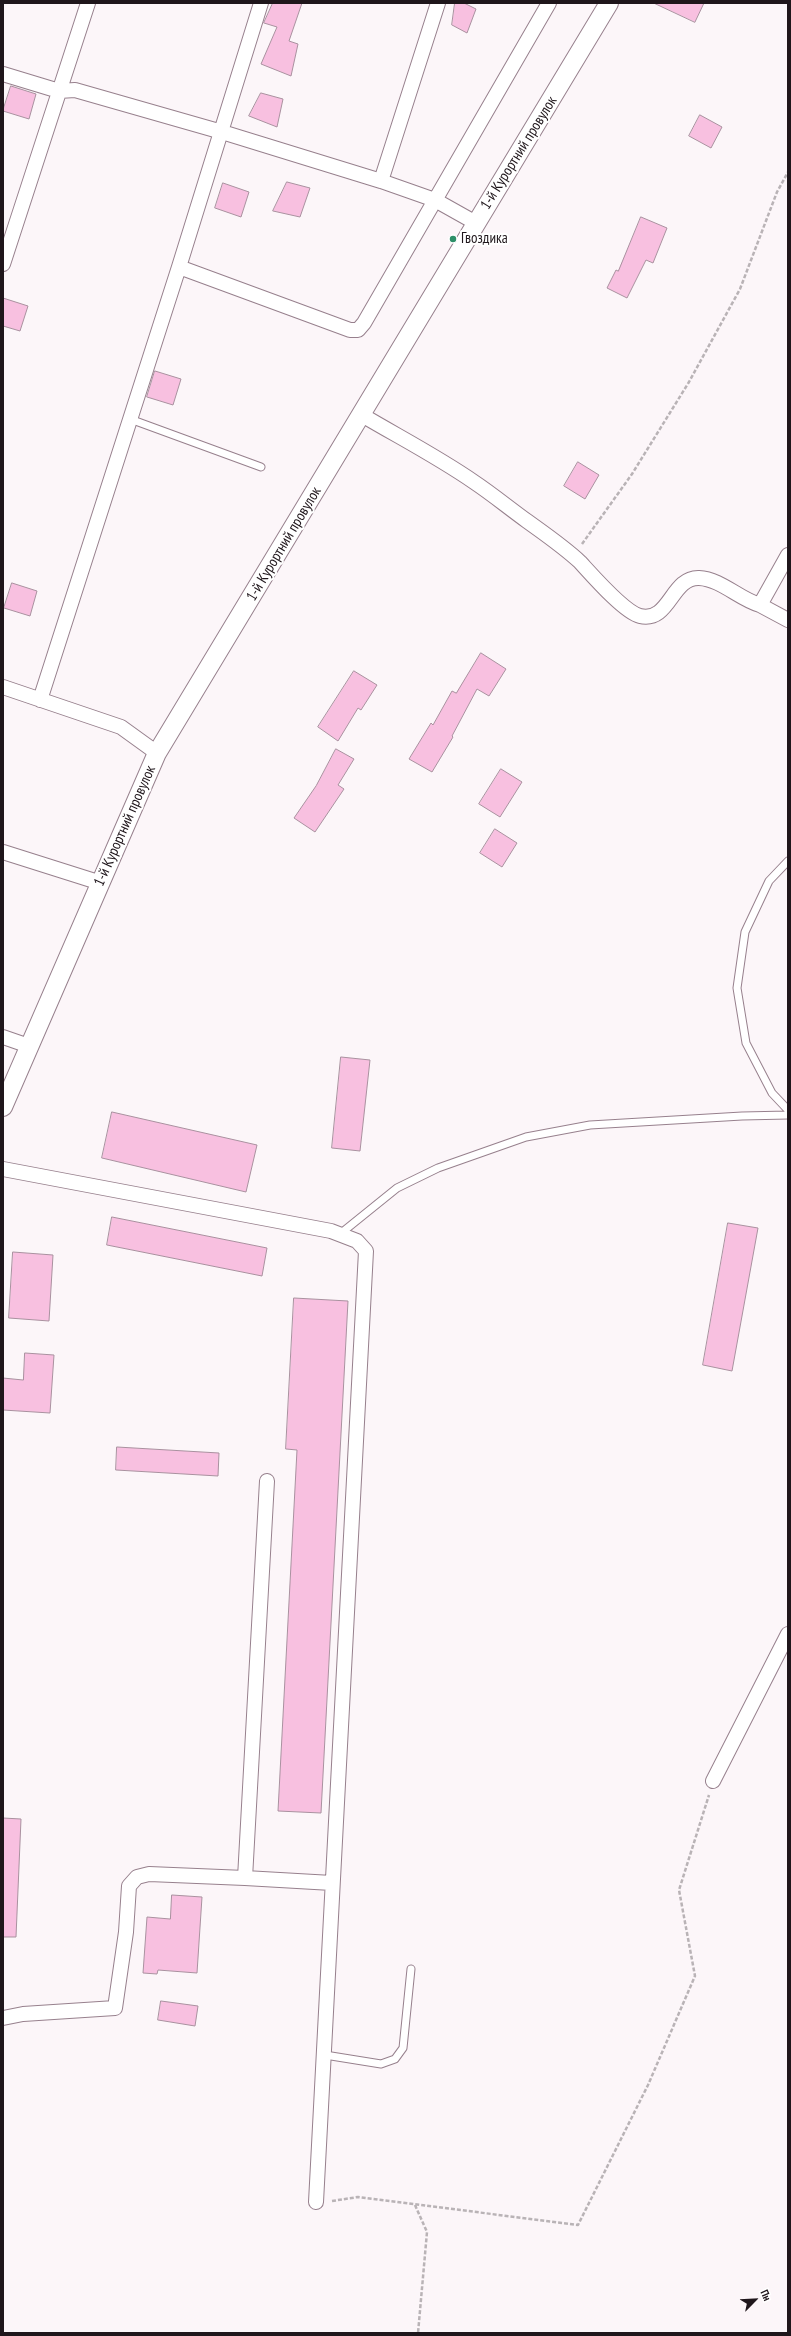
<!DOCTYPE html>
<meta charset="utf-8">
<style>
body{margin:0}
#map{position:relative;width:791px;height:2336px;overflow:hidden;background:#fcf6f9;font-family:"PT Sans Narrow",sans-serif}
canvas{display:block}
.frame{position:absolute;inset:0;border:4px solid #1f161b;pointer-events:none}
.north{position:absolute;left:735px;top:2280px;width:40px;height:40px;-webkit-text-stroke:3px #fff;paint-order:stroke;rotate:66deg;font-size:11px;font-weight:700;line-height:16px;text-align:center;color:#1f161b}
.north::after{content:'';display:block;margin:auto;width:14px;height:18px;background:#1f161b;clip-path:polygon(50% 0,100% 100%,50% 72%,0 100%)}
</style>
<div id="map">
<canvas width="791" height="2336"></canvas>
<div class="frame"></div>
<div class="north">Пн</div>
</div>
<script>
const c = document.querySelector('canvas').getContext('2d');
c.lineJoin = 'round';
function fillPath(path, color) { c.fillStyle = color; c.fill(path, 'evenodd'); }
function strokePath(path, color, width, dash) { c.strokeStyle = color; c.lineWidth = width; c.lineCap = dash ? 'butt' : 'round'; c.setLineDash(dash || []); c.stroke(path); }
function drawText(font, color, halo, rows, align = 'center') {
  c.font = font + ' "PT Sans Narrow",sans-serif'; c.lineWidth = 4; c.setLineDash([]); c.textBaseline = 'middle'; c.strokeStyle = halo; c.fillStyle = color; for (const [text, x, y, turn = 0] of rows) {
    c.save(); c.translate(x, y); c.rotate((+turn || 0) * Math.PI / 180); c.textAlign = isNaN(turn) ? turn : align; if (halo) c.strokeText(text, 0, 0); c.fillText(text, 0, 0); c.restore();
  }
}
const building = new Path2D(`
 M273,3H302L289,41L298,44L291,76L261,64L277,27L264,23Z
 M455,3H464L476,9L467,33L452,25Z
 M654,3H704L695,22Z
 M11,86L36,94L29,119L3,111Z
 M261,93L283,99L277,127L249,116Z
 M700,115L722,127L711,148L689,136Z
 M287,182L310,188L300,217L273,211Z
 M223,183L249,192L241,217L215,208Z
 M641,217L667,228L653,263L646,260L627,298L607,288L616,270L618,271Z
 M3,298L28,306L20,331L3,326Z
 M155,371L181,379L173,405L147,397Z
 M578,462L599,475L585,499L564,486Z
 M12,583L37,591L30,616L4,608Z
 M481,653L506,669L489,696L477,689L452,736L453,737L432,772L409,759L431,723L433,725L452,691L456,693Z
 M354,671L377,685L361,710L358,708L338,741L318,727Z
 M336,749L354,759L338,785L344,789L315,832L294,818L316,786Z
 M501,769L522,782L500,817L479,804Z
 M495,829L517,843L502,867L480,853Z
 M341,1057L370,1060L360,1151L332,1148Z
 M112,1112L257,1145L246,1192L102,1158Z
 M112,1217L267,1248L262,1276L107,1245Z
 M728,1223L758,1228L732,1371L703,1365Z
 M13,1252L53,1255L49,1321L9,1318Z
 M294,1298L348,1301L321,1813L278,1811L297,1450L286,1449Z
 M25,1353L54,1355L50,1413L3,1410V1378L23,1380Z
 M117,1447L219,1453L218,1476L116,1470Z
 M3,1818L21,1819L16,1937H3Z
 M172,1895L202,1897L197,1973L158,1970L157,1974L143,1973L147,1917L170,1919Z
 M161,2001L198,2006L195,2026L158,2020Z`);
fillPath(building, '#f8c0e0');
strokePath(building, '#a9919f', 1);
const service = new Path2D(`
 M130,419L261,467
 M788,861L769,881L745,932L737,988L746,1043L772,1093L788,1110
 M340,1234L397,1188L438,1168L526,1137L590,1125L742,1116L788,1115
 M325,2055L381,2064L395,2059L403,2048L411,1969`);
const minor = new Path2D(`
 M3,74L59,91L75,90L222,132L381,181L435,200L476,223
 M381,181L438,3
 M3,264L88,3
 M179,267L350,330H358L364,323L549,3
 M362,415C399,437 438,457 474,482C492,494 509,508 527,521C545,534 564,547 580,562C592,575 624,612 640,616C670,623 671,577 699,578C721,579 739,599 760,605
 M788,555L760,605L788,620
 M3,687L121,727L157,753
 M40,700L179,267L261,3
 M3,852L101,883
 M3,1037L29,1046
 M3,1169L331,1231L357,1241L366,1251L316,2202
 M267,1481L245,1878L332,1883
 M713,1781L788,1634
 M3,2018L23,2014L115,2008L126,1932L129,1886L137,1877L149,1874L245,1878`);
const tertiary = new Path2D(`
 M3,1107L157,753L609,3`);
strokePath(service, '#97808d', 9);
strokePath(minor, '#97808d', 16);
strokePath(tertiary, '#97808d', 20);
strokePath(new Path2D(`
 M582,544L632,474L689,382L740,289L777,192L788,172
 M332,2201L358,2197L578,2225L648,2085L695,1976L679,1890L709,1795
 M415,2205L427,2232L418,2333`), '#b9b3b6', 2.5, [4, 2]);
strokePath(service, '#fff', 7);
strokePath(minor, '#fff', 14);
strokePath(tertiary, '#fff', 18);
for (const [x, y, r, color] of [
 [453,239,4,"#2d8f68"]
]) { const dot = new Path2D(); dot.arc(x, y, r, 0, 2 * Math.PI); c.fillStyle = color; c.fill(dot); strokePath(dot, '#fff', 1.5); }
drawText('15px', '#1f161b', '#fff', [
 ["1-й Курортний провулок",519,153,-58],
 ["1-й Курортний провулок",284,544,-59],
 ["1-й Курортний провулок",125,826,-66]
]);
drawText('15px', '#1f161b', '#fff', [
 ["Гвоздика",461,239]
], 'left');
</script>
